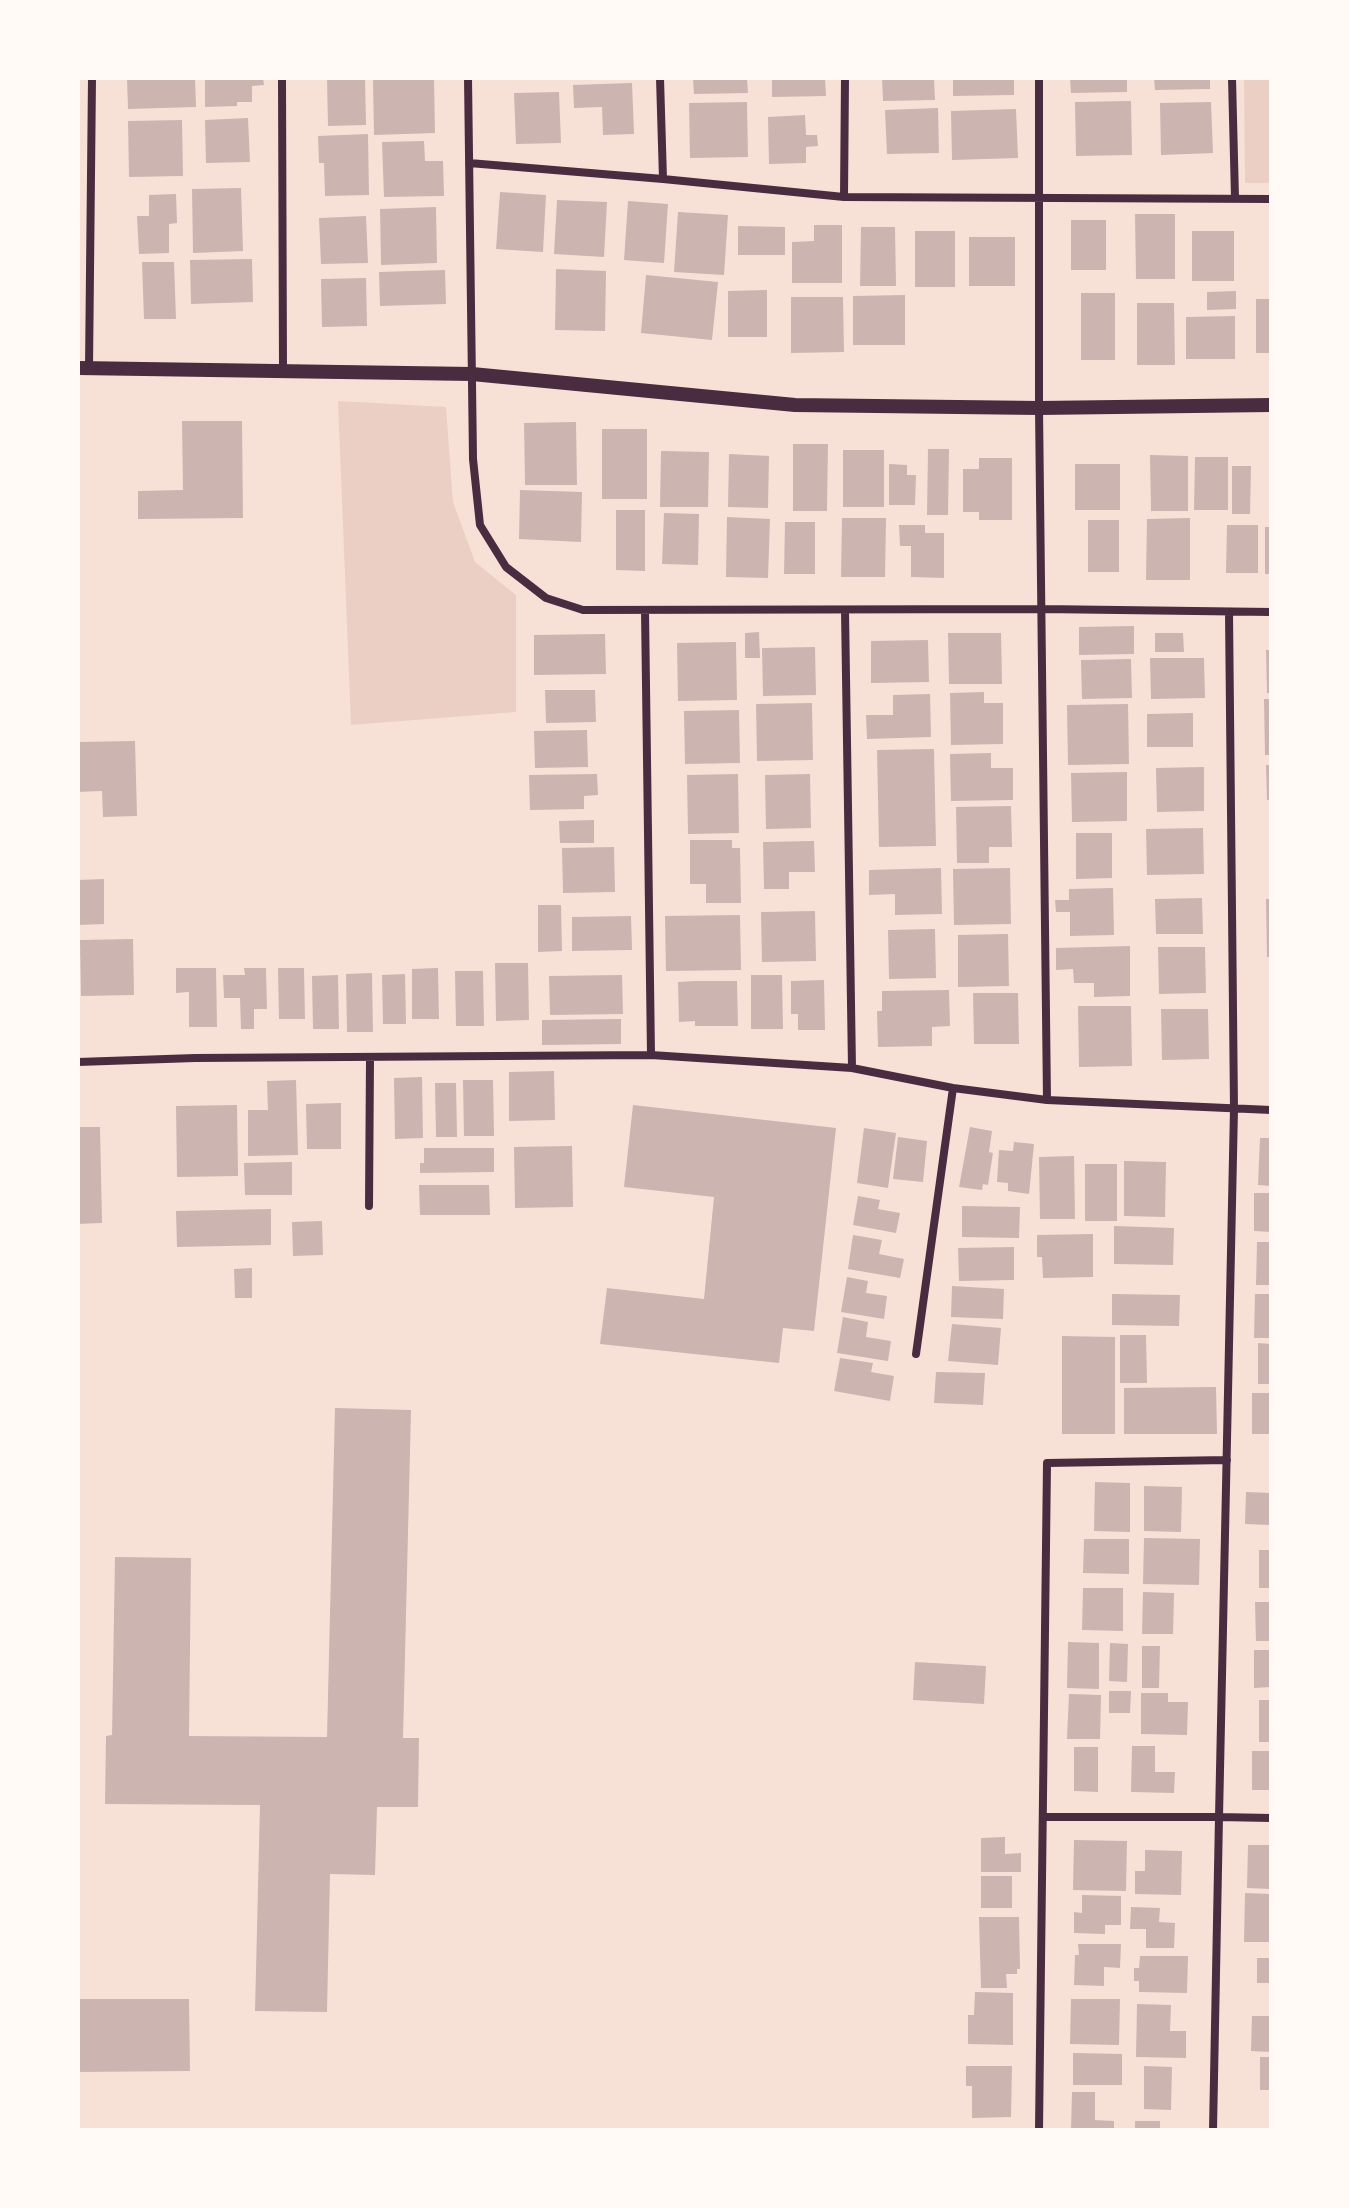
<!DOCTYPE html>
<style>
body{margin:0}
#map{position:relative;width:1349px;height:2208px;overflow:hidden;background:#f7e1d7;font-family:"Varela Round",sans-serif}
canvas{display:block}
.frame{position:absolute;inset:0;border:80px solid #fffaf5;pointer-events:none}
</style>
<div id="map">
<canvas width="1349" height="2208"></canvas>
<div class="frame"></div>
</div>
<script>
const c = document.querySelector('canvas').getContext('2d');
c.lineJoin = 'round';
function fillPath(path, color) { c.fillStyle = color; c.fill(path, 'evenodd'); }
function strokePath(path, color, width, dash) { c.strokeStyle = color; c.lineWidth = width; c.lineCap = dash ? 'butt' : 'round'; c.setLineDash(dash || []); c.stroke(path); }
fillPath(new Path2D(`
 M1244,78H1271V183H1245Z
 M338,401L446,407L453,502L475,562L516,595V712L351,725Z`), '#ebcfc5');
fillPath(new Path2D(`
 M127,78H195L196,107L128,109Z
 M205,78H263L264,85L252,86V102H237V106L205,107Z
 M327,78H365L366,125L328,126Z
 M373,78H434L435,133L374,135Z
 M693,78H747L748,93L694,94Z
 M772,78H825L826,96L772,97Z
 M882,78H934L935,100L883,101Z
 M953,78H1014V95L953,96Z
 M1070,78H1127V92L1071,93Z
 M1154,78H1210V89L1155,90Z
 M632,83L634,134L603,135L602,107L574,108L573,85Z
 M559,92L561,143L516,144L514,93Z
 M1131,101L1132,155L1076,156L1075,102Z
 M747,102L748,157L690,158L689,103Z
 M1211,102L1213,153L1161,155L1160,103Z
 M938,108L939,153L887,154L885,110Z
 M1016,109L1018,158L952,160L951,111Z
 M805,115L806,135H817L818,146L806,147V163L769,164L768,117Z
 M248,118L250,162L206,163L205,120Z
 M182,120L183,176L129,177L128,121Z
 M368,134L369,195L325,196L324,163H319L318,136Z
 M424,141L425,161H443L444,196L384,197L382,142Z
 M241,188L243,251L193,253L192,189Z
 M500,192L546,195L543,252L496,249Z
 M176,194L177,223L169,224V253L139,254L137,216H149V195Z
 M557,200L607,202L604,257L554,254Z
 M628,201L668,204L664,263L624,260Z
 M436,207L437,263L381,265L380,209Z
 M678,212L728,215L724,275L674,272Z
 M1135,214H1175V279H1136Z
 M366,216L368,263L321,264L319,218Z
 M1071,220H1106V270H1071Z
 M814,225H842V283H792V242L814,241Z
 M738,226L785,227V255H738Z
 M861,227H895L896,286H860Z
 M915,231H955V287H915Z
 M1192,231H1234V281H1192Z
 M969,237H1015V286H969Z
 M252,259L253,302L191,304L190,260Z
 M142,262H174L176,319H144Z
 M556,269L606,271L605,331L555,330Z
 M445,270L446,304L380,306L379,272Z
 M646,275L718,282L712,340L641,333Z
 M366,278L367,326L322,327L321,279Z
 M767,290V337H728V291Z
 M1236,291V309L1207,310V292Z
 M1081,293H1115V360H1081Z
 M905,295V345H853V296Z
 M791,297H843L844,352L791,353Z
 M1256,299H1271V353H1256Z
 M1137,303H1174L1175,365H1137Z
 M1235,316V359H1186V317Z
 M182,421H242L243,518L138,519V491L183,490Z
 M576,422L577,485H525L524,423Z
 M602,429H647V499H602Z
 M793,444H828L827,511H793Z
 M928,449H949L948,515H927Z
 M843,450H884V507H843Z
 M661,451L709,452L708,507H660Z
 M729,454L769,456L768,508L728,507Z
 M1150,455L1188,456V511H1151Z
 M1195,457H1228V510H1194Z
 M979,458H1012V520H979V512H963V469H979Z
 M889,464L907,465V475H916L915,505H889Z
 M1075,464H1120V510H1075Z
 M1232,466H1251L1250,514H1232Z
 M520,490L582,492L581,542L519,539Z
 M616,510H645V571L616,570Z
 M664,513L699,514L698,565L662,564Z
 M727,517L770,519L768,578L726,577Z
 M842,518H886L885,577H841Z
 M1190,518V580H1146L1147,519Z
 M1088,520H1119V572H1088Z
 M785,522H815V574H784Z
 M899,525H925V533H944V578L911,577V546H900Z
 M1227,525H1258V573H1226Z
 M1265,527H1271V574H1265Z
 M1134,626V654L1079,655V627Z
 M759,632L760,658H745V633Z
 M948,633H1001L1002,684H949Z
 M1155,633H1183L1184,652H1155Z
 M605,634L606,674L534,675V635Z
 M928,640L929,682L871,683V641Z
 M736,642L737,700L678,701L677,643Z
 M815,647L816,695L763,696L762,648Z
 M1266,650H1271V693H1267Z
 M1150,658H1204L1205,698L1151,699Z
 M1131,659L1132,698L1082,699L1081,660Z
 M545,690H595L596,722L546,723Z
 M984,692V703H1003V744L951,745L950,693Z
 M930,694L931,737L867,739L866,715H893V695Z
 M1264,699H1271V755H1265Z
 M812,703L813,760L757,761L756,704Z
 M1128,704L1129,764L1068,765L1067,705Z
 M739,710L740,763L685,764L684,711Z
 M1193,713V747H1147V714Z
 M587,730L588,767L535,768L534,731Z
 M135,741L137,816L103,817L102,791L78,792V742Z
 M934,749L936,846L879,847L877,750Z
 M991,753V768H1013V800L951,801L950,754Z
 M1266,765H1271V800H1267Z
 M1204,767V811L1157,812L1156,768Z
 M1127,772V821L1072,822L1071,773Z
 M597,774L598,795L584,796V809L530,810L529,775Z
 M738,774L739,833L688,834L687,775Z
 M810,774L811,828L766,829L765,775Z
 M1011,806L1012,847H989V863H957L956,807Z
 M594,820V843H560L559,821Z
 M1203,828L1204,874L1147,875L1146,829Z
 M1076,833H1112V878L1076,879Z
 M690,840H732V848H740L741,903H706V884H690Z
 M814,841L815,872H789V889H764L763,842Z
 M614,847L615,892L563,893L562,848Z
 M941,868L942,914L895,915V894L869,895V870Z
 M1010,868L1011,924L954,925L953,869Z
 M104,879V924L78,925V880Z
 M1113,888L1114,935L1070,936V912H1056L1055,900H1069V889Z
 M1202,898L1203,934H1156L1155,899Z
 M1266,899H1271V957H1267Z
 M538,905H561L562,951L538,952Z
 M815,911L816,961L762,962L761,912Z
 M740,915L741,970L666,971L665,916Z
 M631,916L632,950L572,951V917Z
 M935,929L936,978L889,979L888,930Z
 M1008,934L1009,986L958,987V935Z
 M133,939L134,995L81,996L80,940Z
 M1130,946V996L1094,997V983H1074L1073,969L1056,970V948Z
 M1158,947H1205L1206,993L1159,994Z
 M495,963H528L529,1020L496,1021Z
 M176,968H216L217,1027H189V992L176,993Z
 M244,968H266L267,1009H254V1029H241L240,998H224L223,975H245Z
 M278,968H304L305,1019H279Z
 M438,968L439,1019H412V969Z
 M455,971H483L484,1026H456Z
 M372,973L373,1032H347L346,974Z
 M405,974L406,1024H383L382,975Z
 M338,975L339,1029H313L312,976Z
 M622,975L623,1014L550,1015L549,976Z
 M751,975H782L783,1029H751Z
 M824,980L825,1030H798V1014H791V981Z
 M695,981H737L738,1026H695V1021L679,1022L678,982Z
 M949,990L950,1026L932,1027V1046L878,1047L877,1011H882V991Z
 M973,993H1018L1019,1044H974Z
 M1078,1006H1131L1132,1066L1079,1067Z
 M1161,1009H1208L1209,1059L1162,1060Z
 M621,1019V1044L542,1045V1020Z
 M554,1071L555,1120L509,1121V1072Z
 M422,1077L423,1138L395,1139L394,1078Z
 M296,1080L298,1155L248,1156V1110H268L267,1081Z
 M463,1080H493L494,1136H464Z
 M435,1083H456L457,1137H436Z
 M341,1103V1149H307L306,1104Z
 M237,1105L238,1176L177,1177L176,1106Z
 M633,1105L836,1128L814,1331L783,1328L779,1363L600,1344L607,1288L704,1299L714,1197L624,1187Z
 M78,1127H100L102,1223L78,1224Z
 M970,1127L992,1131L989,1152L993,1153L988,1185L983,1184L982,1190L959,1187Z
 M864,1128L896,1133L888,1188L857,1183Z
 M898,1137L927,1141L923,1182L893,1179Z
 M1260,1138H1271V1186L1258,1185Z
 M1014,1142L1034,1144L1029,1194L1008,1191V1183L997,1182L999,1150L1013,1151Z
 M572,1146L573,1207L515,1208L514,1147Z
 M424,1148H494V1172L420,1173V1163H424Z
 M1074,1156L1075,1219H1040L1039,1157Z
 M1124,1161L1166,1162L1165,1217L1124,1216Z
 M292,1162V1195H245L244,1163Z
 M1085,1164H1117V1221H1085Z
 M419,1185H489L490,1215H420Z
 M1254,1193H1271V1232L1254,1231Z
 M858,1196L880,1200L878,1209L900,1213L896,1233L853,1225Z
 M962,1206L1020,1207L1019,1238L962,1237Z
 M271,1209V1245L177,1247L176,1211Z
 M322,1221L323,1255L293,1256L292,1222Z
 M1114,1226L1174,1228L1173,1265L1114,1264Z
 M1093,1234V1277L1043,1278L1042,1257H1037V1235Z
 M853,1235L882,1240L879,1254L904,1259L900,1278L848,1269Z
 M1257,1242H1271V1285H1256Z
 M1014,1247V1280L959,1281L958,1248Z
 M252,1268V1298H235L234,1269Z
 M847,1277L868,1281L866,1293L887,1296L884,1319L841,1312Z
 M952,1286L1004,1289L1003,1319L951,1317Z
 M1112,1294L1180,1295L1179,1326L1112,1325Z
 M1255,1294H1271V1338H1254Z
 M843,1317L868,1322L866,1337L891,1341L888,1361L837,1353Z
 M952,1324L1001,1328L998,1365L948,1361Z
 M1120,1335H1146L1147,1383H1120Z
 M1062,1336L1115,1337V1434H1062Z
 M1258,1343L1271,1344V1384H1258Z
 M840,1358L873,1363L871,1372L894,1376L890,1401L834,1391Z
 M936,1372L985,1373L983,1405L934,1403Z
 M1216,1387L1217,1434H1124V1388Z
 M1252,1393H1271V1434H1252Z
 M335,1408L411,1410L403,1738H419L418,1807H377L375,1875L330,1874L327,2012L255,2011L260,1805L105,1804L106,1736L112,1735L115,1557L191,1558L189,1736L327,1737Z
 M1095,1482L1130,1483V1532L1094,1531Z
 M1144,1486L1182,1487L1181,1532L1144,1531Z
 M1246,1492L1271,1493V1525L1245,1524Z
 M1144,1538L1200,1539L1199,1585L1143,1584Z
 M1084,1539H1129V1574L1083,1573Z
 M1259,1550H1271V1588H1259Z
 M1083,1588H1123V1631L1082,1630Z
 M1143,1592L1174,1593L1173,1634H1142Z
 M1255,1602H1271V1641H1256Z
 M1068,1642L1099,1643V1689L1067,1688Z
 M1110,1643L1128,1644L1127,1682L1109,1681Z
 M1142,1646H1160L1159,1688H1142Z
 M1254,1650H1271V1687L1254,1688Z
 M915,1662L986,1666L984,1704L913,1700Z
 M1109,1691H1131L1130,1713H1109Z
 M1141,1693H1168V1702H1188L1187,1735L1141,1734Z
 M1069,1694L1101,1695L1100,1739H1067Z
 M1259,1700H1271V1742H1259Z
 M1132,1746H1155V1772H1175L1174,1793L1131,1792Z
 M1074,1747H1098V1792L1074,1791Z
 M1252,1751H1271V1790H1252Z
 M1005,1837V1854L1021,1853V1872H981V1838Z
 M1074,1840L1127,1841L1126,1891L1073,1890Z
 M1248,1845H1271V1889L1247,1888Z
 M1145,1850L1182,1851L1181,1895L1135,1894V1871H1145Z
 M981,1876H1012V1908H981Z
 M1245,1893L1271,1894V1942H1244Z
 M1082,1895L1121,1896V1925H1105V1934L1074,1933V1912L1082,1913Z
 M1131,1907L1160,1908L1159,1922L1175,1923L1174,1948H1146V1929H1130Z
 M979,1917H1019L1020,1969H1017V1974H1006L1007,1988H981Z
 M1078,1944H1121L1120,1968L1104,1967V1986L1074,1985L1075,1955H1079Z
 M1140,1956H1188L1187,1993L1139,1992V1981H1134V1968H1139Z
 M1257,1958H1271V1983H1257Z
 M975,1992L1013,1993V2045L968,2044V2015H974Z
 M78,1999H189L190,2071L78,2072Z
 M1071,1999H1120L1119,2045L1070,2044Z
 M1137,2004L1171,2005L1170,2031H1186V2058L1136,2057Z
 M1252,2016H1271V2052L1251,2051Z
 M1073,2053L1122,2054V2085H1073Z
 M1260,2057H1271V2090H1260Z
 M966,2066H1012L1011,2117L972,2118V2086H966Z
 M1144,2066L1172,2067L1171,2110L1144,2109Z
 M1072,2092H1095V2120L1114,2121V2130H1071Z
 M1135,2121H1160V2130H1135Z`), '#ccb4b1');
strokePath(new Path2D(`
 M282,78L283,371
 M468,78L473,459L480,525L506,567L546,598L583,610L1042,609L1271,612
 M660,78L663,179
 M1039,78V408L1047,1100
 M1232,78L1235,198
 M469,163L663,179L844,197L1271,199
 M844,197L845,78
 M89,368L92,78
 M645,611L651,1055L852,1068L953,1088L1047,1100L1271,1110
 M845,611L852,1068
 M1229,612L1234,1109L1219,1817L1271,1818
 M78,1062L195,1058L651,1055
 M369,1206L370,1058
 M916,1354L953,1088
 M1043,1817H1219L1213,2130
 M1039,2130L1047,1463L1227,1460`), '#4a2c40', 8);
strokePath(new Path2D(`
 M78,368L472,374L795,405L1039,408L1271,405`), '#4a2c40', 14);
</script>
